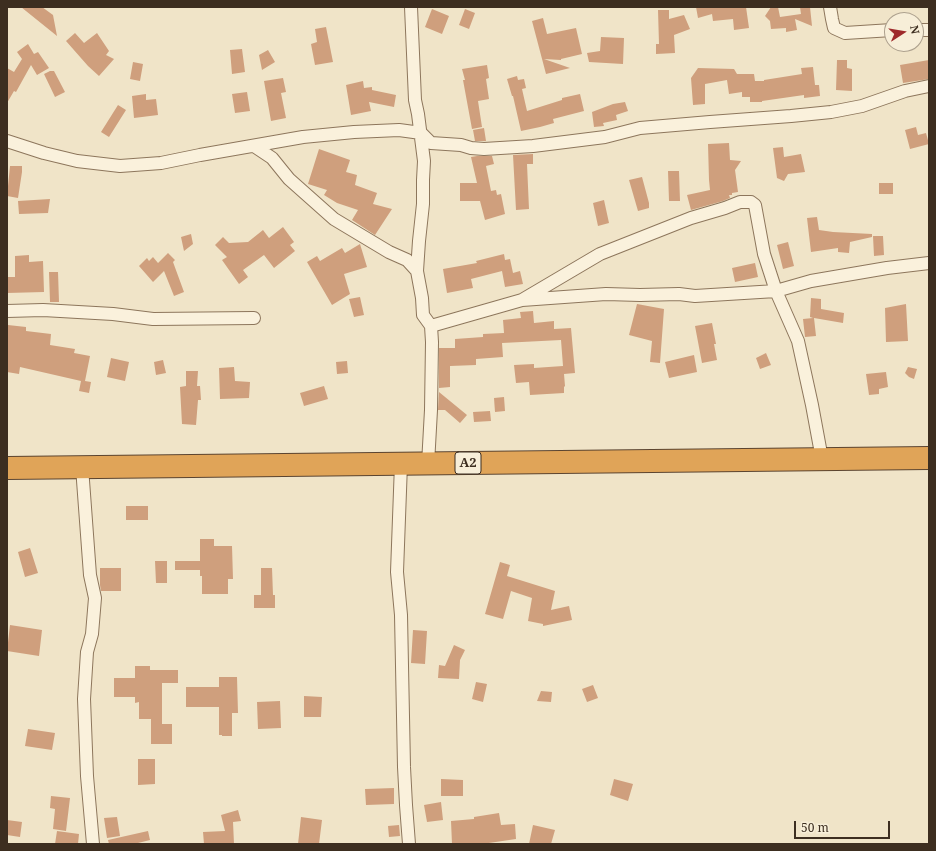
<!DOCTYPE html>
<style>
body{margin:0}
#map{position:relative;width:936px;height:851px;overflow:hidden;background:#f0e4c8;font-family:"Noto Serif",serif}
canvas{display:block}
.frame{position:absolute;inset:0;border:8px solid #3d2e20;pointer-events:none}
.north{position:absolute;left:884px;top:12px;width:40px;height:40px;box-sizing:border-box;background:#f7eed8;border:1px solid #ada18e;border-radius:50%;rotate:78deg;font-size:11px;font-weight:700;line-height:16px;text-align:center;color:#3d2e20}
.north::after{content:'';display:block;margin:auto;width:14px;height:18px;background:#9e2a2b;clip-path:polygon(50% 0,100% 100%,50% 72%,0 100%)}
.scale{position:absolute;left:794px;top:821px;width:96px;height:18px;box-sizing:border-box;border:2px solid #3d2e20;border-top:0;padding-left:5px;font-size:12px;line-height:14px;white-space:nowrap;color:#3d2e20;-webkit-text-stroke:3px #f7eed8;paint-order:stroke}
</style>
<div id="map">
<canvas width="936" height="851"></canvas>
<div class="frame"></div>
<div class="north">N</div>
<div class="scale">50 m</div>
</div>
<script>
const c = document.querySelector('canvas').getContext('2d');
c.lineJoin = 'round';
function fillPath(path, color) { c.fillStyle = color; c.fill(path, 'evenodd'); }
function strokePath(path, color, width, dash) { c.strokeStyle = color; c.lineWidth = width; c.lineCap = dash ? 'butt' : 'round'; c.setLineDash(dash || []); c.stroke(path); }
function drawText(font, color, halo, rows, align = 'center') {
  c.font = font + ' "Noto Serif",serif'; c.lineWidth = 3; c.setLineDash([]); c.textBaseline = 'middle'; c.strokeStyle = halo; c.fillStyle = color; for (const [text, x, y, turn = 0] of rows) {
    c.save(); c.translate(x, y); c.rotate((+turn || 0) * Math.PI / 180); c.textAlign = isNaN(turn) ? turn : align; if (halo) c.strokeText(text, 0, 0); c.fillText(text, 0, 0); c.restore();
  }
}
fillPath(new Path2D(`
 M21,7H42L53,15L57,36Z
 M696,7H746L749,28L734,30L733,19L713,21L712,14L698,18Z
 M771,7H778L780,17L801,14L800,7H810L812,26L795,19L797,30L786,32V28L771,29L770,21L765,16Z
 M432,9L449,16L442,34L425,27Z
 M465,9L475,13L469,29L459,25Z
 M658,10H669V19L684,15L690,29L674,35L675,53L656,54V44H659Z
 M543,18L547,34L576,28L582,54L561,59V60L544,59L570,68L546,74L532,21Z
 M326,27L333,62L315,65L311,44L317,42L315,29Z
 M75,33L84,43L97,33L109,51L106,55L114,59L99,76L88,66L66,41Z
 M601,37L624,38L623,64L589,62L587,53L600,51Z
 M28,44L34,54L38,52L49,68L37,75L31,65L16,92L14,91L7,103V68L14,72L22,59L17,52Z
 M242,49L245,72L232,74L230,50Z
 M268,50L275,62L262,70L259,55Z
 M837,60H847V68L852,69V91L836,90Z
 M929,60V79L903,83L900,65Z
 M133,62L143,64L140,81L130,79Z
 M487,65L489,78L486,79L489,99L478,101L482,127L472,129L463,80H465L462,69Z
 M813,67L815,85H819L820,96L804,98V95L762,101V102H750V97H742V92L729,94L727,80L705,84V104L693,105L691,78L698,68L734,69L737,74H754L755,81H764V80L802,74L801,68Z
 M50,71H54L65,92L55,97L44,74Z
 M517,76L518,80L524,79L526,88L522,89L527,111L562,100V98L580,94L584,111L553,119L554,123L540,127L521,131L513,96H512L507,79Z
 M283,78L286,92L281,93L286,118L271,121L264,81Z
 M363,81L364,88L372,87V90L396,95L394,107L369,102L371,111L351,115L346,85Z
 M247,92L250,111L235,113L232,94Z
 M146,94V100L156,99L158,115L134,118L132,96Z
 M625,102L628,111L616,115L617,120L603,123L604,126L594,127L592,112L613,104Z
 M118,105L126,110L109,137L101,132Z
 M916,127L918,135L926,133L929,144L910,149L905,130Z
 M484,128L486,141H475L473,130Z
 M729,143L730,160L741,161L735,170L738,192L732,193V195H729L730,198L723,201L691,210L687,195L710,190L709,180L708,144Z
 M783,147L784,157L801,154L805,172L788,174L784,181L777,178L773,148Z
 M319,149L350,160L346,172L357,175L355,185L377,193L373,204L392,209L375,235L352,220L358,210L337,203L324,195L327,190L308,184Z
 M533,154V164H527L529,209L516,210L513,155Z
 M477,156H492L494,164L486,166L491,191L496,190L497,195L501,194L505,214L485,220L480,201H460V183H477L471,157Z
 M10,166H22V172L18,198L7,196Z
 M668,171H679L680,201H669Z
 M642,177L649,203V208L638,211L629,180Z
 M879,183H893V194H879Z
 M50,199L48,213L19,214L18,201Z
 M604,200L609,223L598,226L593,203Z
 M817,217L819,230L833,232L872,234V237L850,242L849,253L838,252V248L811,252L807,218Z
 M283,227L294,242L290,245L295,251L274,268L264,255L243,270L248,277L239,284L222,260L227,257L215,245L223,237L229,243L248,242L263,230L269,238Z
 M191,234L193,244L184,251L181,237Z
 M873,236H883L884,255L874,256Z
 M788,242L794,266L783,269L777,245Z
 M360,244L367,267L344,274L350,294L332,305L307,262L317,256L320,261L342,248L345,253Z
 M168,253L175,260L173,262L184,292L174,296L164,271L153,282L139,266L147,258L149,261L153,257L158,263Z
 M504,254L505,260L510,259L513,273L520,271L523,284L505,287L502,271L471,279L473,288L447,293L443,269L477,263L476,261Z
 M29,255V262L43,261L44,292L7,293V277H15V256Z
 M755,263L758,277L735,282L732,268Z
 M49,272H58L59,302H50Z
 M360,297L364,315L354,317L349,299Z
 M811,298L821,299V309L844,313L843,323L814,318L816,336L805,337L803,319L813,318L810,317Z
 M637,304L664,309L660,363L650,362L652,341L629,335Z
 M906,304L908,341L886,342L885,308Z
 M533,311L534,323L554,321V329L571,328L575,373L564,374L565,386L564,387V393L530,395L529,382L516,383L514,365L534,364V368L563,366L561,340L502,343L503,357L476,359V365L450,366V387L439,388V348H455V339L483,337V334L504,333L503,320L521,318L520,312Z
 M712,323L716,344H714L717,360L702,363L695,326Z
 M8,325L26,327V331L51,334L50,345L75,349L74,353L90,356L85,381L91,382L89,393L79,391L81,381L20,367L19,374L7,372Z
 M766,353L771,365L760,369L756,358Z
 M694,355L697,372L669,378L665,362Z
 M111,358L129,362L125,381L107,377Z
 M163,360L166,373L156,375L154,362Z
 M347,361L348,373L337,374L336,362Z
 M234,367L235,381L250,382L249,398L220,399L219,368Z
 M908,367L917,369L914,379L909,377L905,373Z
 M186,371H198L197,386H200L201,400H198L196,425L182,424L180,387L186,386Z
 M886,372L888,387L879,389V394L869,395L866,374Z
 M324,386L328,399L304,406L300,393Z
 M439,392L467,415L460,423L445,410H438Z
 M504,397L505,411L495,412L494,398Z
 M490,411L491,421L474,422L473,412Z
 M126,506H148V520H126Z
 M200,539H214V546H232L233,579H228V594H202V576H200V570H175V561H200Z
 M30,548L38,573L25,577L18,552Z
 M155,561H167V583H156Z
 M500,562L510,565L507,576L555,591L551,610L569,606L572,620L543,626V624L528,621L532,598L511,591L503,619L485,614Z
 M100,568H121V591H101L100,585Z
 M261,568H272L273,595H275V608H254V595H261Z
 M10,625L42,630L39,656L7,651Z
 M413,630L427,631L425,664L411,663Z
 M454,645L465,650L460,660L459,679L438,678L439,665L445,666Z
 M135,666H150V670H178V683H162V724H172V744H151V719H139V702L135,703V697H114V678H135Z
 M219,677H237L238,713H232V736H222V735H219V707H186V687H219Z
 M476,682L487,684L483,702L472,699Z
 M593,685L598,698L587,702L582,689Z
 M541,691L552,692L551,702L537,701Z
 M304,696L322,697L321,717H304Z
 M280,701L281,728L258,729L257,702Z
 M28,729L55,733L52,750L25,746Z
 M138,759H155V784L138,785Z
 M441,779L463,780V796H441Z
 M614,779L633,784L628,801L610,795Z
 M394,788V804L366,805L365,789Z
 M51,796L70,798L66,831L53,829L55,809L50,808Z
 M441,802L443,820L427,822L424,805Z
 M238,810L241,821L233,822L234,844H204L203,832L225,831L221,815Z
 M499,813L501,825L515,824L516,839L482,844H452L451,821L474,819V817Z
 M117,817L120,836L107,838L104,818Z
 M301,817L322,820L319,844H298Z
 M7,820L22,822L20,837L7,835Z
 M399,825L400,836L389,837L388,826Z
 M533,825L555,830L551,844H529Z
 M57,831L79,834L78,844H55Z
 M148,831L150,840L134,844H109L108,840Z`), '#cf9f7d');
const street = new Path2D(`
 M411,7L415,100L418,114L424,161L423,180V204L419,241L417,271
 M830,7L832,19L834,28L845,33L892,30
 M916,30H929
 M7,141L44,153L77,161L120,166L161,163L200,155L303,137L354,132L399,130L421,133L431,143L461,145L471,148L484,149L533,146L605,137L640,128L710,122L791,116L831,112L862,106L905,91L929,86
 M254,146L272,158L289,179L334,219L389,252L407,260L417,271L422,298L423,315L431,326L432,342L431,410L428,464
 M522,300L600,254L691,218L725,208L740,202H751L755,205L764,254L776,291L798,341L812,405L822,459
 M7,311L43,310L113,314L153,319L254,318
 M431,326L522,300L606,294L640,295L679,294L695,296L776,291L811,281L887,268L929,263
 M401,464L397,572L401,615L404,767L406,805L409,844
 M82,467L90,575L95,598L92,634L87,652L84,699L87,776L93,844`);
const highway = new Path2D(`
 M7,468L929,458`);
strokePath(street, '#8d765c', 14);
strokePath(highway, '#5b4430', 24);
strokePath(street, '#faf1dc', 12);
strokePath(highway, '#e0a458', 22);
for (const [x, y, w] of [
 [468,463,26]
]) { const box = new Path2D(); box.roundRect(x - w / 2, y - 11, w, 22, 3); c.fillStyle = '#f7eed8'; c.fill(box); strokePath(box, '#3d2e20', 1); }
drawText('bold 13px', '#3d2e20', null, [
 ["A2",468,463]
]);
</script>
